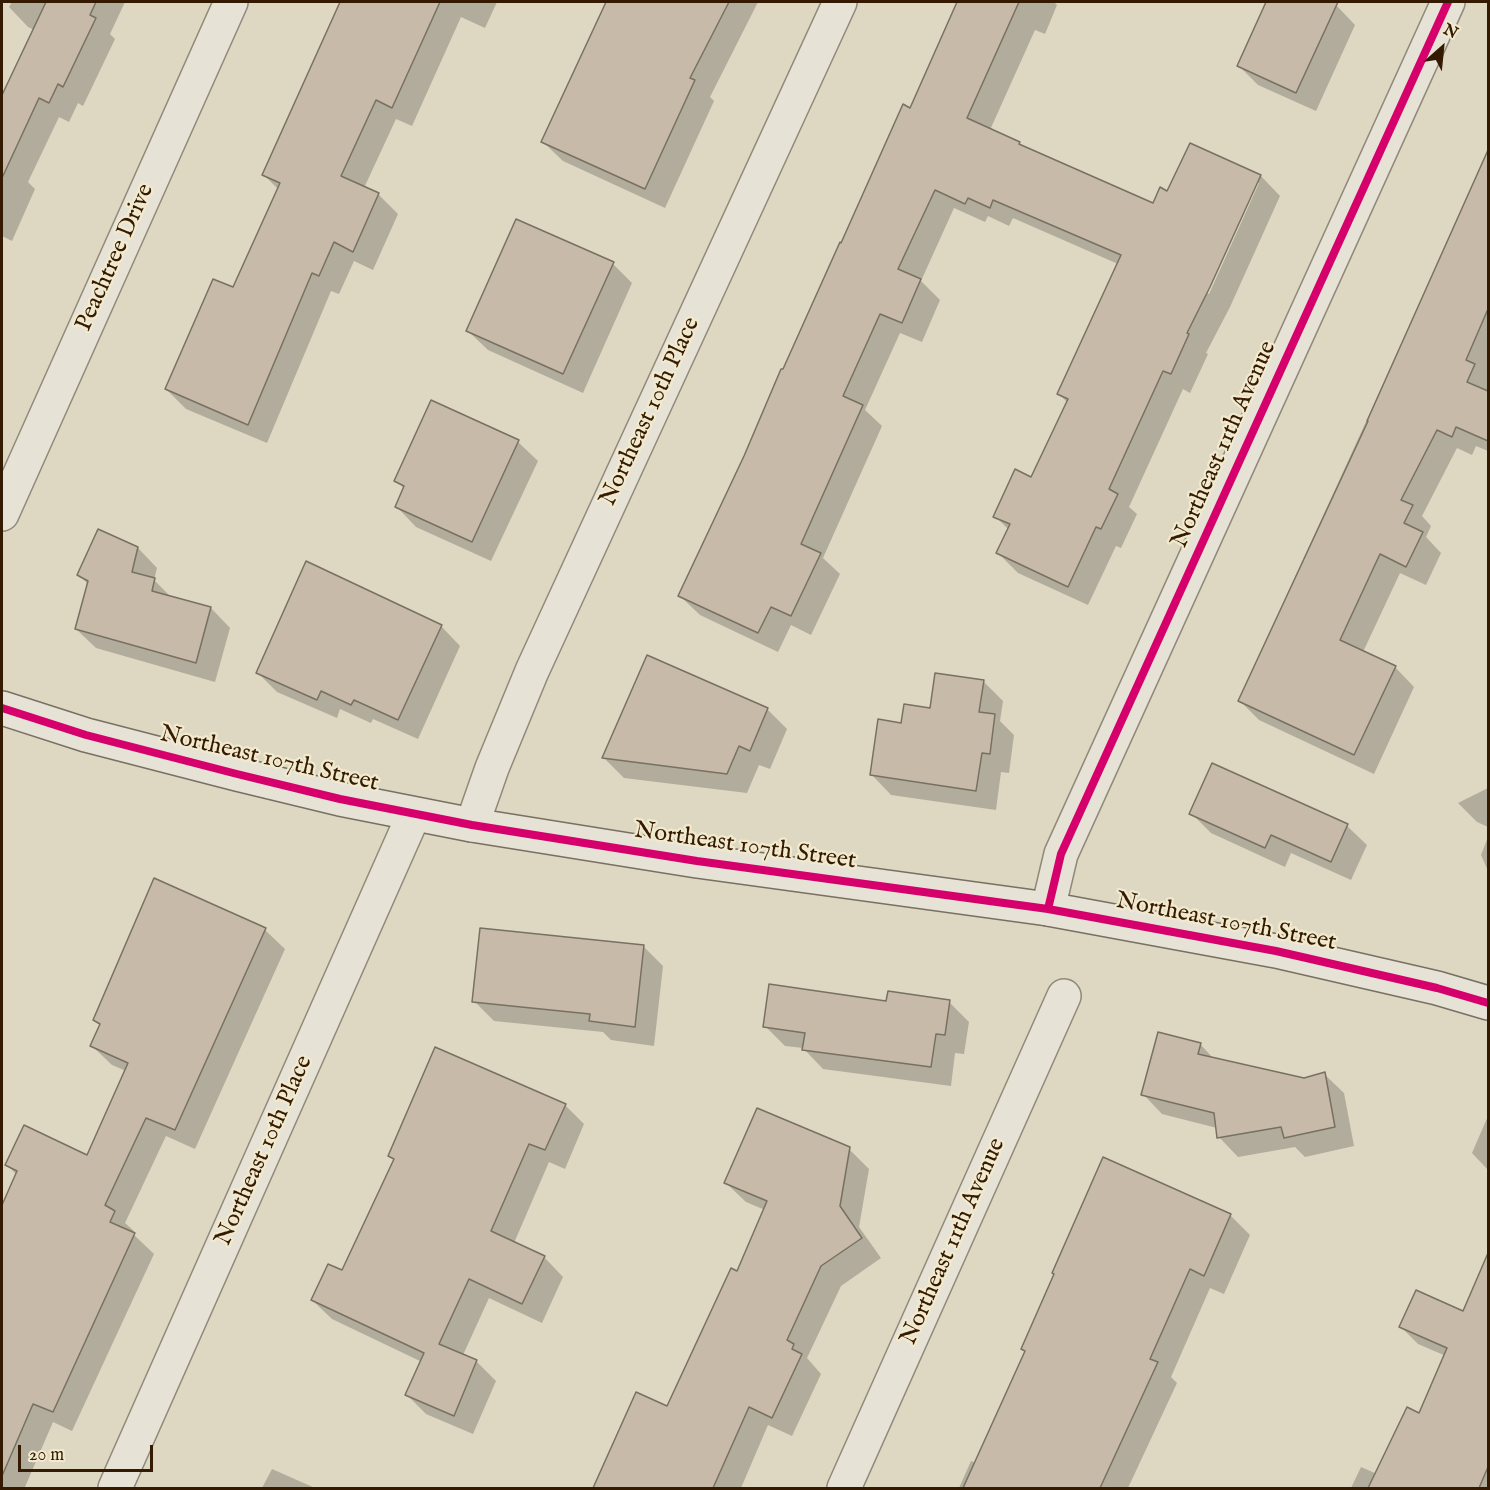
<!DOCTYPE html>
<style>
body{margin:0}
#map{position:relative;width:1490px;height:1490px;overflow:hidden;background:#ded8c2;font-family:"IM FELL English",serif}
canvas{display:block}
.frame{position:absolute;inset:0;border:3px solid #351a02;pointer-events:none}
.north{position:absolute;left:1412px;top:18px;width:60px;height:60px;-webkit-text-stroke:4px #f2eacf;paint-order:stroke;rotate:27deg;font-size:16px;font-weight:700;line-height:24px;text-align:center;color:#351a02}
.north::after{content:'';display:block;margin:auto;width:21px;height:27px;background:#351a02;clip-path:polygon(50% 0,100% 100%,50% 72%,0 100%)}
.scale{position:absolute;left:18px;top:1445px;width:135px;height:27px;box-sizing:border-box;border:3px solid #351a02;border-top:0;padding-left:8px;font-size:18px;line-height:21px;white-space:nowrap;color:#351a02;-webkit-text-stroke:4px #f2eacf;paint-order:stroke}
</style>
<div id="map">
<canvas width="1490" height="1490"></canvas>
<div class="frame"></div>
<div class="north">N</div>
<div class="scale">20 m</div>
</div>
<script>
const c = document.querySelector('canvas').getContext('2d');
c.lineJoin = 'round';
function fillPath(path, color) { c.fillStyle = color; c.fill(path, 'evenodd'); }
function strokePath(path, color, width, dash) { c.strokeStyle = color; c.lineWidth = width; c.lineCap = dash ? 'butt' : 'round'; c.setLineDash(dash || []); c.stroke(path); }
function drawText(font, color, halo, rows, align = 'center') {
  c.font = font + ' "IM FELL English",serif'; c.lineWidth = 4.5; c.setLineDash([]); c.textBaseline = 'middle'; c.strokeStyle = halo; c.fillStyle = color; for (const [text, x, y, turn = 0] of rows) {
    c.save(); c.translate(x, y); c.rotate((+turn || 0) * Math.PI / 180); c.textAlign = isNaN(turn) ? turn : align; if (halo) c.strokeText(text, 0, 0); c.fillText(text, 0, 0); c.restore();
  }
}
fillPath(new Path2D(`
 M12,2H125L110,34L115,39L83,106L78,103L69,122L59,117L28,182L35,189L12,241L2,236V98L34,30L28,27L9,7Z
 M342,2H497L485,28L461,17L412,126L396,119L364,188L378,194L398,214L373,270L354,261L339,294L331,291L267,443L186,409L166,389L234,289L279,190L264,175Z
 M637,2H758L710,97L714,101L665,208L563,161L543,142L617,46Z
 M959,2H1054L1057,5L1045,34L1035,30L990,130L1019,143L1023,148L1153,205L1168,193L1190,145L1261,176L1280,196L1230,307L1206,353L1208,354L1190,393L1183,389L1129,507L1137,514L1121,548L1116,546L1088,605L1018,573L998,553L1009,530L995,516L1032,479L1068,403L1059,394L1118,264L1013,218L1009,226L988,216L985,222L954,208L921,281L940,300L922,342L900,333L865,410L882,426L823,558L840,574L811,635L791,625L778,652L700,615L680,596L911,110ZM1256,183H1259L1209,294L1206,293Z
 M1268,2H1328L1336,5L1355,25L1316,111L1258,85L1239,66Z
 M1488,154V373L1487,378L1488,379V451L1476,446L1472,455L1457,448L1422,516L1431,526L1426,537L1441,553L1426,585L1400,573L1363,652L1395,667L1414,687L1374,774L1259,720L1239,700Z
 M613,264L632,283L583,393L488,350L468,331Z
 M431,402L518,442L538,461L491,561L416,527L397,507L405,489L396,481Z
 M138,548L157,568L154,580L172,598L211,608L230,628L215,682L96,648L76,629L89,585L79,575Z
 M441,626L460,646L418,739L373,719L371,723L340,709L337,718L277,692L257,672Z
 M983,681L1003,701L1000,721L1014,735L1009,773L1001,772L996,810L891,795L872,775L903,725Z
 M767,709L787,729L770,769L759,765L747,793L624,778L604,758Z
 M1212,765L1347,826L1367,845L1351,880L1291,853L1285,867L1211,833L1191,813Z
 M1488,788V827L1477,822L1458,803Z
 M1488,837V871L1481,855Z
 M265,930L285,949L195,1149L166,1136L125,1223L134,1231L133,1234L154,1254L72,1431L53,1422L25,1487L26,1488H2V1241L5,1233L2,1229V1209L17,1175L7,1165L88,1157L126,1071L112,1065L92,1046L101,1026L95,1020Z
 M643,946L663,966L654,1046L611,1040L603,1032L494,1021L474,1001Z
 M887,1002H949L969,1022L964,1054L955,1053L951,1086L823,1069L803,1048L785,1046L765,1026Z
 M1200,1044L1214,1059L1304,1079L1324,1074L1344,1093L1354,1146L1305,1157L1295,1147L1238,1157L1219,1137L1217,1128L1162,1114L1143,1094Z
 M565,1105L584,1124L565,1169L549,1162L514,1243L544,1257L563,1277L542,1323L489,1298L463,1355L476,1361L496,1381L473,1434L426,1414L407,1395L422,1362L332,1319L312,1300L343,1272L395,1161L389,1156Z
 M1488,1116V1170L1472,1153Z
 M849,1149L869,1169L859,1227L881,1258L841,1286L807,1358L821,1374L792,1436L768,1425L741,1488H594L637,1394L668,1408L738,1273L765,1210L746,1202L726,1183Z
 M1230,1215L1250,1235L1224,1294L1210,1288L1171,1377L1177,1383L1128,1488H1102L1075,1476L1070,1488H959L971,1461L976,1463L1026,1352L1022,1348Z
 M1488,1257V1488H1351L1361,1467L1377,1474L1420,1415L1446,1356L1418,1344L1401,1327L1463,1313Z
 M272,1469L315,1488H262Z`), '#0003');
const building = new Path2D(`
 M46,2H96L90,15L96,18L63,87L58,84L49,103L39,98L2,178V95Z
 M340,2H440L392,108L376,100L341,176L379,193L353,252L334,242L319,276L312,273L248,425L165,389L213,279L233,287L280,183L262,175Z
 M606,2H729L690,78L695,80L645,189L541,142Z
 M957,2H1019L967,118L1020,142L1019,144L1153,203L1160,187L1167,191L1190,143L1261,175L1210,287L1187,333L1189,334L1171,374L1163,371L1109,489L1118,494L1101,529L1096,527L1068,587L996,553L1010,524L993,517L1015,469L1031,477L1068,399L1057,394L1121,255L993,200L990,208L968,198L965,204L935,190L898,269L921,279L902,323L880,314L843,396L863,405L801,544L821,553L791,616L771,607L758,633L678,596L744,456L781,369H783L840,242L841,243L903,104L910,108Z
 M1266,2H1338L1296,93L1237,66Z
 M1488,150V309L1466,360L1475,364L1467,382L1488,391V441L1456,427L1452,437L1437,430L1401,500L1413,505L1404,523L1423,532L1406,567L1380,554L1340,640L1396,666L1354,755L1238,701L1368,421H1367Z
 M516,219L614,262L563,374L466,331Z
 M431,400L519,440L472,542L395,507L404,486L394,481Z
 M98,529L138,547L132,572L155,578L152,591L211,607L196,663L75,629L88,581L77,575Z
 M306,561L442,625L398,720L354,700L351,705L321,691L317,700L256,673Z
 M647,655L768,708L750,751L739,746L727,774L602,758Z
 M935,673L984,680L979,712L995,714L990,754L982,753L976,791L870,775L878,719L901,723L904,704L930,708Z
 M1212,763L1348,824L1331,862L1271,835L1265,848L1189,814Z
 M154,878L266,928L175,1130L146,1118L105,1205L115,1211L110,1222L135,1233L53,1412L33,1404L2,1476V1205L17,1171L5,1165L24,1125L87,1155L128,1063L90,1046L100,1024L93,1020Z
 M480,928L644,945L635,1027L589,1021L590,1014L472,1002Z
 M769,984L886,1001L888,991L950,1000L945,1035L936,1034L931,1067L802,1050L805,1033L763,1027Z
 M1158,1032L1201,1043L1198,1054L1304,1078L1325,1072L1335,1127L1284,1138L1281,1127L1217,1138L1214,1113L1141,1095Z
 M435,1047L566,1104L545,1150L529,1144L491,1231L545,1256L522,1304L469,1279L439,1344L477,1360L454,1416L405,1395L424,1353L311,1300L328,1264L342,1270L394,1159L388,1156Z
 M757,1108L850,1147L840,1206L862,1238L821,1266L787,1340L794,1344L792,1349L802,1354L772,1418L749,1407L713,1488H593L636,1392L667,1406L731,1268L737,1271L767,1201L724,1183Z
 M1103,1157L1231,1214L1204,1276L1190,1269L1150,1359L1158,1362L1100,1488H963L1025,1351L1021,1349L1054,1274L1052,1273Z
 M1488,1253V1467L1479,1488H1368L1407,1407L1419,1413L1447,1348L1399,1327L1416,1290L1463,1311Z`);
fillPath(building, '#c7baa9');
strokePath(building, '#787062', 1.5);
const street = new Path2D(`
 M2,514L231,2
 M472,825L492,768L532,671L840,2
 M1048,909L1061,854L1448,2
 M115,1488L414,814
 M844,1488L1064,996`);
const secondary = new Path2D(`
 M2,708L86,735L237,774L340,799L472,825L697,861L1048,909L1276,951L1437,988L1488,1003`);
strokePath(street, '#90897a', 36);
strokePath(secondary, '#787062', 36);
strokePath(street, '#e6e2d6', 33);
strokePath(secondary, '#e6e2d6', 33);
strokePath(new Path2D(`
 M2,708L86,735L237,774L340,799L472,825L697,861L1048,909L1276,951L1437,988L1488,1003
 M1048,909L1061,854L1448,2`), '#d6006c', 8);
drawText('24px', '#351a02', '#f2eacf', [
 ["Peachtree Drive",116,258,-66],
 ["Northeast 10th Place",651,412,-65],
 ["Northeast 11th Avenue",1225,445,-66],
 ["Northeast 107th Street",269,760,13],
 ["Northeast 107th Street",745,847,8],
 ["Northeast 107th Street",1226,923,11],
 ["Northeast 10th Place",265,1151,-66],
 ["Northeast 11th Avenue",954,1242,-66]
]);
</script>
